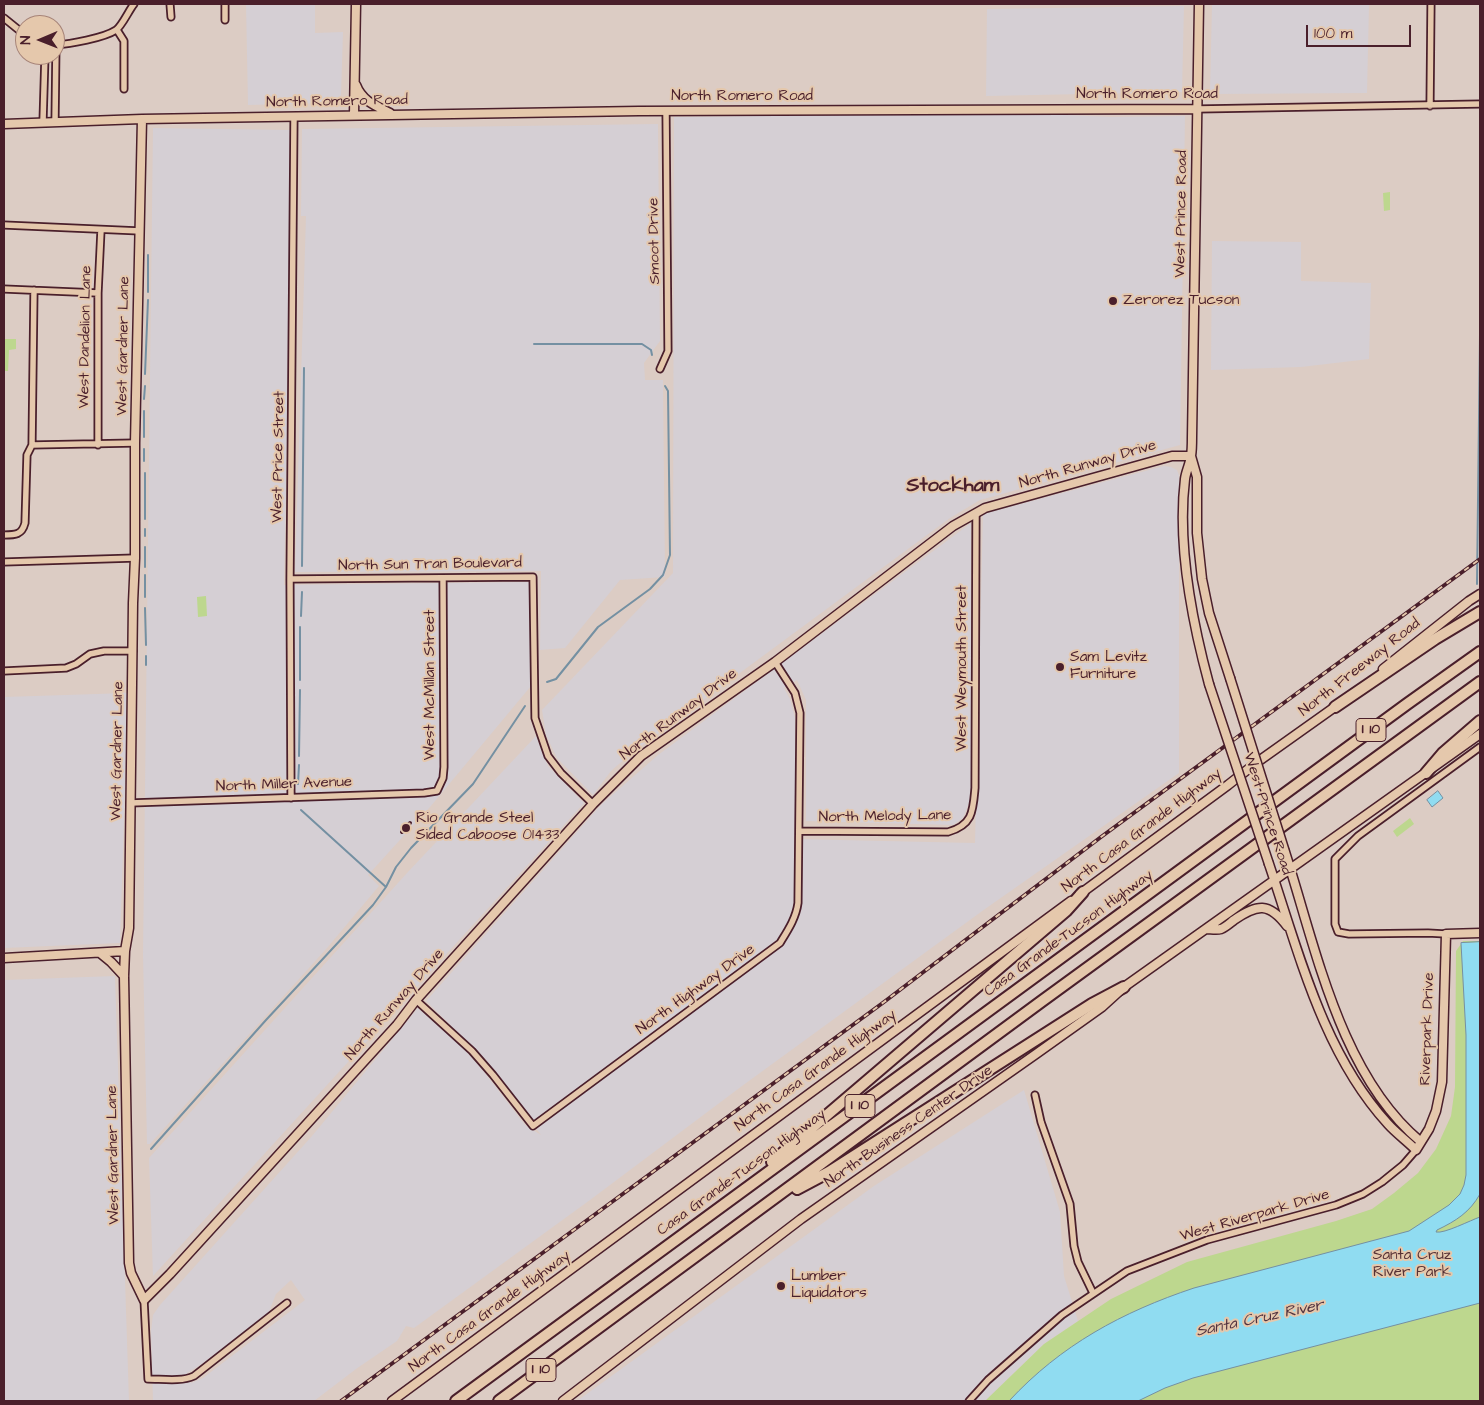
<!DOCTYPE html>
<style>
body{margin:0}
#map{position:relative;width:1484px;height:1405px;overflow:hidden;background:#dcccc4;font-family:"Architects Daughter",sans-serif}
canvas{display:block}
.frame{position:absolute;inset:0;border:5px solid #4a1f2b;pointer-events:none}
.north{position:absolute;left:15px;top:15px;width:50px;height:50px;box-sizing:border-box;background:#e5c8ac;border:1px solid #a78478;border-radius:50%;rotate:269deg;font-size:14px;font-weight:700;line-height:20px;text-align:center;color:#4a1f2b}
.north::after{content:'';display:block;margin:auto;width:18px;height:22px;background:#4a1f2b;clip-path:polygon(50% 0,100% 100%,50% 72%,0 100%)}
.scale{position:absolute;left:1306px;top:25px;width:105px;height:22px;box-sizing:border-box;border:2px solid #4a1f2b;border-top:0;padding-left:6px;font-size:15px;line-height:18px;white-space:nowrap;color:#4a1f2b;-webkit-text-stroke:4px #e5c8ac;paint-order:stroke}
</style>
<div id="map">
<canvas width="1484" height="1405"></canvas>
<div class="frame"></div>
<div class="north">N</div>
<div class="scale">100 m</div>
</div>
<script>
const c = document.querySelector('canvas').getContext('2d');
c.lineJoin = 'round';
function fillPath(path, color) { c.fillStyle = color; c.fill(path, 'evenodd'); }
function strokePath(path, color, width, dash) { c.strokeStyle = color; c.lineWidth = width; c.lineCap = dash ? 'butt' : 'round'; c.setLineDash(dash || []); c.stroke(path); }
function drawText(font, color, halo, rows, align = 'center') {
  c.font = font + ' "Architects Daughter",sans-serif'; c.lineWidth = 4; c.setLineDash([]); c.textBaseline = 'middle'; c.strokeStyle = halo; c.fillStyle = color; for (const [text, x, y, turn = 0] of rows) {
    c.save(); c.translate(x, y); c.rotate((+turn || 0) * Math.PI / 180); c.textAlign = isNaN(turn) ? turn : align; if (halo) c.strokeText(text, 0, 0); c.fillText(text, 0, 0); c.restore();
  }
}
fillPath(new Path2D(`
 M246,4H315V33L343,32L341,95L334,101L327,103L248,105Z
 M1212,4H1369L1367,93L1210,94Z
 M1184,6L1182,92L986,96L987,9Z
 M1014,113L1112,117L1185,116L1180,445L980,500L950,518L634,751L611,771L593,795L557,758L546,735L542,710L673,573L674,117Z
 M658,124L660,341L644,363L645,380H663L665,577L620,580L565,648L540,650L541,571L295,572L306,216H301L302,129Z
 M153,128L290,130L289,344L284,585L529,582L531,686L430,807L368,875L379,886L327,948L150,1144H147L143,954Z
 M1212,241L1301,242V281L1371,283L1369,359L1301,367L1211,370Z
 M1164,466L1171,467L1177,470L1179,475V773L985,909L742,1086L590,1200L414,1328L406,1326L397,1341L356,1369L314,1401H153L151,1331L153,1315L160,1305L312,1136L418,1008L462,1047L481,1068L525,1125L541,1135L486,1060L426,1001L602,804L658,755L971,523V798L963,818L953,825L806,821V700L797,680L784,688L790,699L795,718V839L975,843L983,514ZM291,1280L305,1300L203,1378L191,1383L187,1373L202,1364L268,1314L276,1294Z
 M128,693L120,943L4,948V697Z
 M536,736L548,766L584,803L153,1276L149,1158L407,873Z
 M115,976L129,1401H4V980Z
 M1024,1090L1060,1212L1064,1276L1078,1321L1044,1344L985,1401H577L874,1186Z`), '#d5cfd4');
fillPath(new Path2D(`
 M1390,192V210L1384,211L1383,193Z
 M4,339H16V349L9,350L8,371H4Z
 M206,596L207,616L198,617L197,597Z
 M1410,818L1414,824L1397,837L1393,831Z
 M1463,941H1480V1401H985L1044,1344L1111,1299L1187,1262L1336,1221L1372,1209L1394,1193L1418,1173L1436,1149L1451,1116L1455,1087L1456,951Z`), '#bdd78e');
const water = new Path2D(`
 M1438,791L1443,798L1432,807L1427,800Z
 M1480,942V1194C1470,1212 1456,1221 1437,1230L1436,1232C1444,1234 1471,1220 1480,1217V1303L1193,1378L1165,1388L1138,1401H1009C1061,1345 1122,1312 1194,1288L1409,1231L1449,1205L1460,1194L1464,1185L1466,1175V1035L1461,943Z`);
fillPath(water, '#90dcf1');
strokePath(water, '#7490a2', 1);
strokePath(new Path2D(`
 M148,292V255
 M534,344H642L651,350L652,355
 M145,374L148,300
 M144,399L145,386
 M144,411V437
 M144,449V461
 M145,473V519
 M145,536V529
 M302,566L304,368
 M145,567V547
 M145,575V597
 M1477,584L1480,335
 M145,608L146,645
 M301,616L302,592
 M146,656V665
 M300,680V627
 M547,682L556,679L598,627L650,589L663,575L670,555L668,391L665,386
 M299,756L300,690
 M298,784L299,765
 M301,810L386,887
 M151,1149L266,1020L373,905L386,887L396,867L411,848L473,784L525,706`), '#7490a2', 2);
const street = new Path2D(`
 M170,4L171,17
 M4,18L25,35
 M225,20V4
 M117,30L124,41V89
 M55,45C70,44 104,38 116,30C122,26 129,10 134,4
 M1430,106L1431,4
 M1198,109L1480,104
 M43,121L45,55
 M55,122L56,45
 M4,225L140,231
 M4,289L98,293
 M660,369L668,351L666,111
 M32,445L135,443
 M98,445V293L101,230
 M4,535C15,535 22,535 25,523L27,455L32,445L34,290
 M4,562L135,558
 M290,579L533,577L535,718L548,756L561,773L593,804
 M4,671L66,668L76,664L90,654L104,651H133
 M291,798L290,579L294,117
 M130,803L424,793L437,791L443,778L444,767L443,578
 M800,831L948,832C973,825 973,811 975,788L976,513
 M1446,934L1428,933L1349,934L1338,932L1335,924V859L1358,836L1480,747
 M416,1000L472,1051L493,1075L533,1126L780,943C788,930 796,918 798,903L800,713L795,693L775,662
 M1035,1095L1041,1122L1070,1204L1074,1246L1078,1262L1093,1293
 M144,1300L148,1379C162,1379 181,1382 194,1376L287,1303
 M969,1401L988,1380L1062,1315L1127,1271L1207,1240L1336,1205L1363,1194L1382,1182L1403,1165L1416,1150`);
const secondary = new Path2D(`
 M1199,4L1192,437C1192,443 1192,450 1191,456C1190,464 1186,471 1185,479C1177,544 1192,621 1209,684
 M356,85C362,101 376,106 390,113
 M354,115L356,4
 M142,119L135,443V558L133,603L129,928L125,951L124,976L129,1263L131,1273L144,1300L170,1274L397,1025L416,1000L593,804L641,756L775,662L953,526L985,508L1172,456H1191
 M4,124L142,119L639,111L1198,109
 M1191,456L1197,477V533L1202,579L1209,613L1230,678
 M1383,669L1469,601L1480,594
 M1285,852C1316,948 1340,1075 1421,1142
 M1269,864C1299,953 1323,1053 1388,1124C1396,1133 1407,1141 1416,1150L1429,1129L1436,1111L1442,1082L1446,934L1480,933
 M1080,894L1228,785L1256,763L1339,704
 M1206,929C1210,929 1217,930 1221,929C1226,927 1230,923 1234,920C1257,904 1269,902 1287,926
 M100,953L111,962L124,976
 M4,958L125,951
 M392,1401L1071,901
 M563,1401L801,1219L1036,1054L1102,1007L1124,987L1480,734`);
const highway = new Path2D(`
 M1335,707L1435,639L1480,612
 M1426,773L1443,753L1480,721
 M772,1162L1066,911L1083,892
 M797,1189L829,1172L1092,1004L1124,987
 M456,1401L1407,704L1480,652
 M499,1401L1042,1001L1480,682`);
strokePath(street, '#4a1f2b', 9);
strokePath(secondary, '#4a1f2b', 11);
strokePath(highway, '#4a1f2b', 14);
strokePath(street, '#e5c8ac', 5.5);
strokePath(secondary, '#e5c8ac', 8);
strokePath(highway, '#e5c8ac', 10);
const rail = new Path2D(`
 M402,832L410,823
 M341,1401L884,1002L1101,837L1480,559`);
strokePath(rail, '#4a1f2b', 4);
strokePath(rail, '#e5c8ac', 2, [5.5]);
const secondaryBridge = new Path2D(`
 M1230,678L1285,852
 M1209,684L1269,864`);
strokePath(secondaryBridge, '#4a1f2b', 11, []);
strokePath(secondaryBridge, '#e5c8ac', 8);
for (const [x, y, r, color] of [
 [1113,301,5,"#4a1f2b"],
 [1060,667,5,"#4a1f2b"],
 [406,828,5,"#4a1f2b"],
 [781,1286,5,"#4a1f2b"]
]) { const dot = new Path2D(); dot.arc(x, y, r, 0, 2 * Math.PI); c.fillStyle = color; c.fill(dot); strokePath(dot, '#e5c8ac', 2); }
for (const [x, y, w] of [
 [1371,730,30],
 [860,1106,30],
 [541,1370,30]
]) { const box = new Path2D(); box.roundRect(x - w / 2, y - 11.5, w, 23, 4); c.fillStyle = '#e5c8ac'; c.fill(box); strokePath(box, '#4a1f2b', 1); }
drawText('bold 14px', '#4a1f2b', null, [
 ["I 10",1371,730],
 ["I 10",860,1106],
 ["I 10",541,1370]
]);
drawText('15px', '#4a1f2b', '#e5c8ac', [
 ["North Romero Road",1147,95],
 ["North Romero Road",742,97],
 ["North Romero Road",337,102,-1],
 ["West Prince Road",1182,214,-89],
 ["Smoot Drive",655,241,-91],
 ["West Dandelion Lane",86,337,-89],
 ["West Gardner Lane",124,346,-89],
 ["West Price Street",279,457,-89],
 ["North Runway Drive",1088,465,-16],
 ["North Sun Tran Boulevard",430,565,-1],
 ["West Weymouth Street",963,668,-90],
 ["North Freeway Road",1360,668,-38],
 ["West McMillan Street",431,685,-90],
 ["North Runway Drive",679,715,-37],
 ["West Gardner Lane",118,751,-89],
 ["North Miller Avenue",284,785,-2],
 ["West Prince Road",1267,814,72],
 ["North Melody Lane",885,817,-1],
 ["North Casa Grande Highway",1142,831,-37],
 ["Casa Grande-Tucson Highway",1069,934,-36],
 ["North Highway Drive",696,990,-36],
 ["North Runway Drive",395,1005,-49],
 ["Riverpark Drive",1428,1029,-88],
 ["North Casa Grande Highway",816,1071,-36],
 ["North Business Center Drive",909,1127,-35],
 ["West Gardner Lane",114,1155,-91],
 ["Casa Grande-Tucson Highway",742,1173,-36],
 ["West Riverpark Drive",1255,1216,-16],
 ["North Casa Grande Highway",490,1312,-36]
]);
drawText('15px', '#4a1f2b', '#e5c8ac', [
 ["Zerorez Tucson",1123,301],
 ["Sam Levitz",1070,658],
 ["Furniture",1070,675],
 ["Rio Grande Steel",416,819],
 ["Sided Caboose 01433",416,836],
 ["Lumber",791,1277],
 ["Liquidators",791,1294]
], 'left');
drawText('15px', '#563135', '#e5c8ac', [
 ["Santa Cruz",1412,1256],
 ["River Park",1412,1273]
]);
drawText('italic 16px', '#51323f', '#e5c8ac', [
 ["Santa Cruz River",1260,1319,-12]
]);
drawText('bold 20px', '#4a1f2b', '#e5c8ac', [
 ["Stockham",953,487]
]);
</script>
